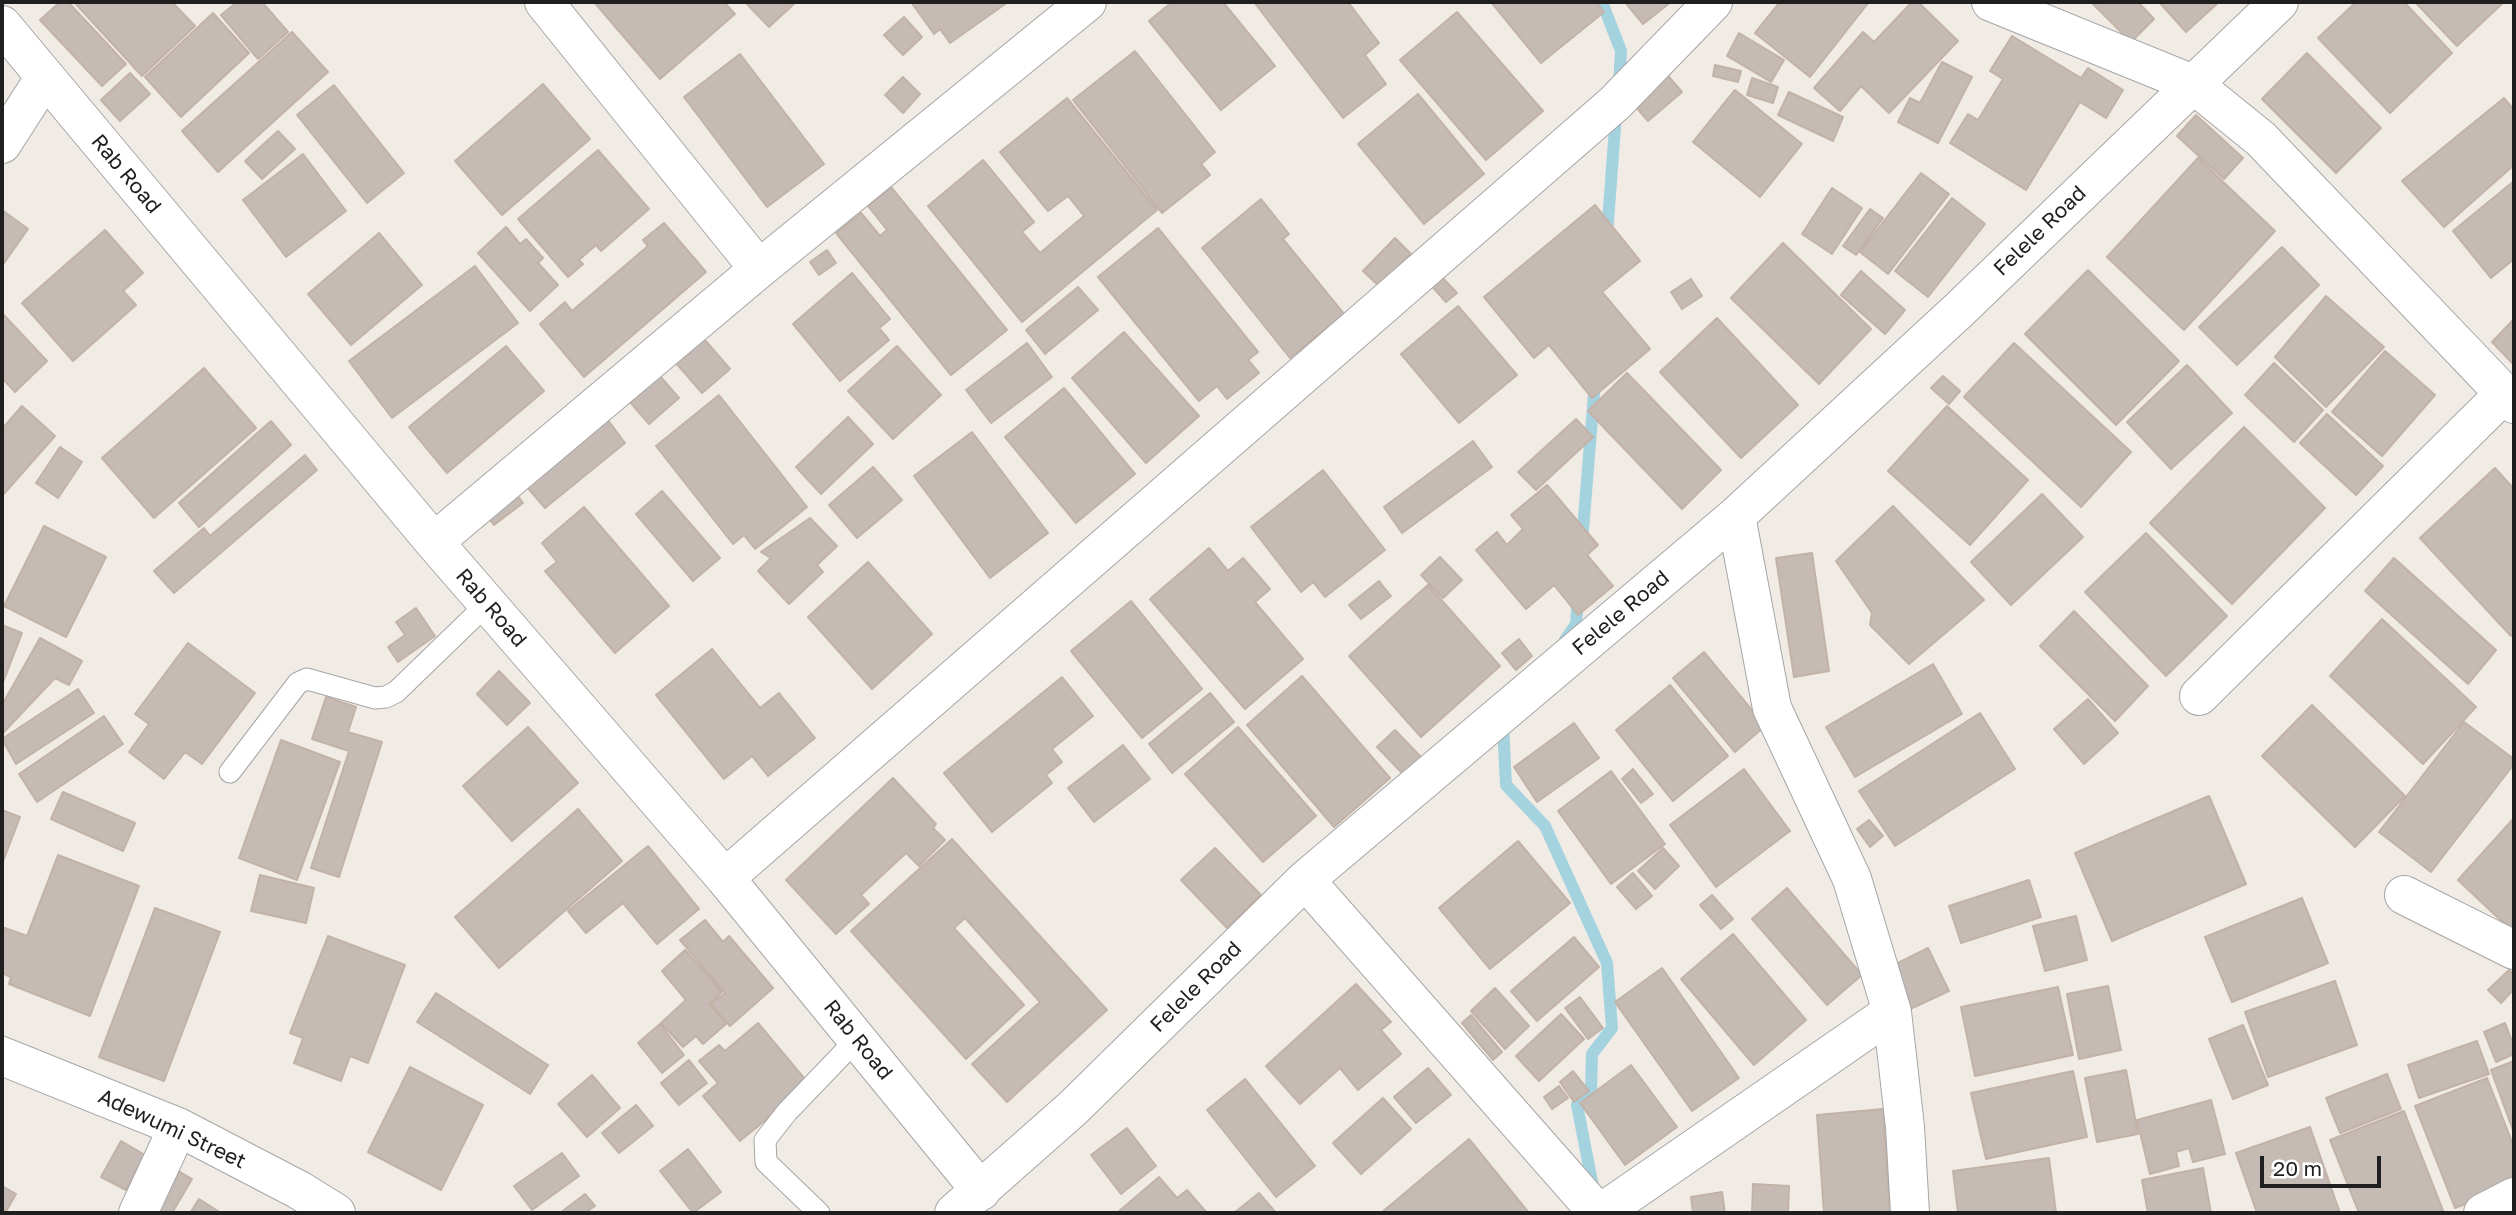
<!DOCTYPE html>
<style>
body{margin:0}
#map{position:relative;width:2516px;height:1215px;overflow:hidden;background:#f0ece5;font-family:"Golos Text",sans-serif}
canvas{display:block}
.frame{position:absolute;inset:0;border:4px solid #1f1f1f;pointer-events:none}
.scale{position:absolute;left:2260px;top:1156px;width:121px;height:32px;box-sizing:border-box;border:4px solid #1f1f1f;border-top:0;padding-left:9px;font-size:21px;line-height:24px;white-space:nowrap;color:#1f1f1f;-webkit-text-stroke:5px #fff;paint-order:stroke}
</style>
<div id="map">
<canvas width="2516" height="1215"></canvas>
<div class="frame"></div>
<div class="scale">20 m</div>
</div>
<script>
const c = document.querySelector('canvas').getContext('2d');
c.lineJoin = 'round';
function strokePath(path, color, width, dash) { c.strokeStyle = color; c.lineWidth = width; c.lineCap = dash ? 'butt' : 'round'; c.setLineDash(dash || []); c.stroke(path); }
function fillPath(path, color) { c.fillStyle = color; c.fill(path, 'evenodd'); }
function drawText(font, color, halo, rows, align = 'center') {
  c.font = font + ' "Golos Text",sans-serif'; c.lineWidth = 5; c.setLineDash([]); c.textBaseline = 'middle'; c.strokeStyle = halo; c.fillStyle = color; for (const [text, x, y, turn = 0] of rows) {
    c.save(); c.translate(x, y); c.rotate((+turn || 0) * Math.PI / 180); c.textAlign = isNaN(turn) ? turn : align; if (halo) c.strokeText(text, 0, 0); c.fillText(text, 0, 0); c.restore();
  }
}
strokePath(new Path2D(`
 M1602,2L1621,51L1619,85
 M1607,235L1616,114
 M1582,542L1595,382
 M1565,640L1576,624L1578,599
 M1505,723L1503,726L1506,785L1545,826L1607,963L1612,1028L1592,1054L1591,1092L1577,1105L1594,1192`), '#a4d3df', 12);
const building = new Path2D(`
 M60,2H68L126,64L102,86L40,20Z
 M74,2H172L195,26L142,76Z
 M237,2H262L288,32L258,59L221,15Z
 M594,2H724L735,14L660,79Z
 M745,2H796L769,27Z
 M911,2H1008L950,43L940,29L934,34Z
 M1172,2H1223L1275,66L1221,110L1149,21Z
 M1254,2H1348L1379,43L1365,55L1386,84L1343,118Z
 M1491,2H1596L1604,12L1541,63Z
 M1625,2H1671L1643,24Z
 M1780,2H1869L1810,77L1755,33Z
 M1912,2H1918L1958,41L1889,113L1861,86L1840,111L1814,88L1863,32L1874,42Z
 M2091,2H2138L2154,19L2131,42Z
 M2159,2H2219L2186,32Z
 M2356,2H2404L2452,53L2390,113L2318,38Z
 M2415,2H2504L2457,46Z
 M1457,12L1543,111L1486,160L1400,60Z
 M213,13L249,53L181,117L145,77Z
 M904,17L922,37L903,55L884,35Z
 M292,32L328,72L218,172L182,131Z
 M1739,33L1784,60L1771,82L1727,56Z
 M2012,36L2081,78L2088,68L2123,90L2106,118L2080,102L2026,190L1950,143L1968,114L1978,120L2003,79L1990,71Z
 M1135,51L1215,152L1201,164L1210,175L1162,213L1073,100Z
 M2307,53L2381,128L2336,173L2262,99Z
 M740,54L824,164L767,207L684,97Z
 M1942,62L1972,77L1938,143L1898,122L1910,98L1920,103Z
 M1715,65L1741,71L1738,82L1713,76Z
 M1663,70L1682,92L1648,121L1629,99Z
 M130,73L150,94L120,121L101,100Z
 M903,77L920,94L903,113L885,95Z
 M1752,78L1778,87L1773,103L1747,95Z
 M543,84L590,139L502,215L455,161Z
 M334,85L404,173L367,203L297,115Z
 M1735,90L1802,144L1760,197L1693,142Z
 M1789,92L1843,117L1833,141L1778,115Z
 M1418,94L1484,174L1424,224L1358,144Z
 M1067,98L1157,210L1022,322L928,206L983,160L1034,222L1022,232L1040,253L1084,216L1068,196L1048,211L1000,152Z
 M2504,98L2514,110V165L2444,227L2402,181Z
 M2196,115L2243,158L2224,179L2177,136Z
 M278,131L295,149L262,179L245,161Z
 M598,150L649,209L601,251L596,245L579,260L583,264L568,277L518,219Z
 M303,154L346,211L286,257L243,200Z
 M2198,158L2275,231L2184,330L2107,257Z
 M1921,173L1949,194L1888,274L1860,252Z
 M2514,181V259L2491,278L2453,231Z
 M891,187L1007,330L951,375L836,233L861,213L880,236L887,230L868,206Z
 M1832,188L1862,208L1832,254L1802,234Z
 M1952,198L1985,224L1928,297L1895,271Z
 M1261,199L1289,234L1283,239L1344,314L1290,358L1202,248Z
 M1595,205L1640,261L1602,292L1650,349L1592,398L1549,345L1534,358L1484,297Z
 M1870,209L1883,218L1856,255L1843,246Z
 M2,210L28,229L2,266Z
 M664,223L706,272L584,377L540,324L565,302L572,311L648,246L643,240Z
 M506,227L520,244L526,239L543,258L538,263L558,285L530,311L478,253Z
 M1158,228L1258,352L1248,360L1259,373L1227,399L1217,386L1199,401L1098,277Z
 M105,230L143,273L123,291L136,305L73,361L22,303Z
 M379,233L422,285L351,345L308,294Z
 M1395,238L1411,254L1379,286L1363,271Z
 M1783,243L1871,329L1819,384L1731,298Z
 M2282,247L2319,285L2237,365L2199,327Z
 M827,250L836,263L819,275L810,262Z
 M475,266L518,323L392,418L349,361Z
 M2088,270L2179,361L2116,425L2025,334Z
 M1861,271L1905,310L1885,334L1841,295Z
 M852,273L890,319L879,328L889,340L840,381L793,324Z
 M1438,273L1457,293L1446,302L1428,282Z
 M1691,279L1702,296L1682,309L1671,292Z
 M1078,287L1098,310L1045,354L1026,330Z
 M2326,296L2384,347L2326,407L2275,357Z
 M1458,306L1517,375L1459,423L1401,354Z
 M2,313L47,361L15,392L2,378Z
 M1717,318L1798,405L1741,458L1660,372Z
 M2514,319V365L2492,342Z
 M697,331L730,369L702,393L669,355Z
 M1124,332L1199,416L1146,463L1072,378Z
 M1027,343L1052,377L991,423L966,390Z
 M2014,343L2131,452L2081,507L1964,397Z
 M506,346L544,391L447,473L409,427Z
 M897,346L941,395L893,439L848,391Z
 M2385,351L2435,395L2382,456L2332,412Z
 M2274,363L2323,410L2294,442L2245,395Z
 M2187,365L2232,413L2171,469L2127,422Z
 M204,368L256,428L154,518L102,458Z
 M1627,373L1721,470L1682,509L1588,411Z
 M660,376L679,398L649,424L630,402Z
 M1943,376L1960,391L1949,404L1931,388Z
 M1064,388L1135,474L1076,523L1005,437Z
 M719,395L807,507L755,549L744,535L733,544L656,446Z
 M22,406L55,436L2,496V429Z
 M1947,406L2028,480L1970,545L1888,471Z
 M2327,414L2383,466L2356,495L2300,443Z
 M848,417L873,444L821,494L796,467Z
 M607,419L625,443L545,508L526,486Z
 M1576,419L1593,437L1536,490L1518,472Z
 M271,421L291,445L199,527L179,503Z
 M2244,427L2325,508L2232,604L2150,523Z
 M972,432L1048,533L990,578L914,476Z
 M1473,441L1492,467L1402,533L1384,507Z
 M60,447L82,462L58,498L36,483Z
 M305,455L317,470L174,593L154,571L204,528L210,536Z
 M873,467L902,500L857,538L829,505Z
 M2495,468L2514,489V633L2511,636L2420,538Z
 M1323,470L1385,550L1325,597L1313,582L1301,592L1251,527Z
 M1547,485L1598,545L1587,555L1613,586L1578,615L1554,585L1526,609L1476,550L1497,532L1507,545L1523,529L1511,515Z
 M512,488L523,503L494,525L483,511Z
 M662,491L720,558L693,581L636,514Z
 M2042,494L2083,537L2011,605L1971,562Z
 M1893,506L1984,600L1909,664L1870,625L1872,613L1836,561Z
 M584,507L669,606L615,653L545,571L557,562L542,543Z
 M810,518L837,546L817,565L823,572L789,604L758,571L771,558L761,552Z
 M44,526L106,557L66,637L4,606Z
 M2146,533L2227,616L2166,676L2085,592Z
 M1209,548L1228,571L1243,558L1270,589L1255,602L1303,659L1245,709L1150,599Z
 M1812,553L1829,671L1794,677L1776,558Z
 M1440,557L1462,580L1443,598L1421,575Z
 M2394,558L2496,650L2468,684L2365,591Z
 M868,562L932,634L872,689L808,617Z
 M1379,581L1391,596L1361,619L1349,605Z
 M1428,585L1500,666L1421,737L1349,656Z
 M1131,601L1202,689L1142,738L1071,651Z
 M416,608L435,636L398,662L388,647L405,635L396,622Z
 M2074,611L2148,686L2115,721L2040,646Z
 M2382,619L2476,707L2423,764L2330,676Z
 M2,625L22,633L2,685Z
 M40,638L82,661L69,685L55,678L2,734V705Z
 M1519,639L1532,656L1516,670L1502,653Z
 M188,643L255,693L202,764L185,752L164,779L129,752L149,724L135,714Z
 M712,649L760,708L779,693L815,738L768,776L752,756L724,779L656,695Z
 M1704,652L1765,726L1735,752L1673,678Z
 M1933,664L1962,714L1855,777L1826,727Z
 M499,671L530,703L507,725L477,694Z
 M1302,676L1390,778L1334,827L1247,725Z
 M1062,677L1093,716L1052,749L1062,762L1046,775L1052,783L992,832L944,773Z
 M1670,685L1728,756L1673,801L1616,730Z
 M78,689L94,713L16,764L2,739Z
 M1210,693L1234,722L1172,773L1149,744Z
 M326,697L356,707L348,732L382,742L339,877L311,868L349,751L312,739Z
 M2088,699L2118,733L2084,764L2054,729Z
 M2312,705L2405,796L2355,847L2262,756Z
 M1980,713L2015,769L1895,846L1859,791Z
 M104,716L123,744L37,802L19,774Z
 M2464,722L2514,759V764L2431,872L2379,832Z
 M1574,723L1599,758L1537,802L1514,767Z
 M528,727L578,783L512,841L463,786Z
 M1238,727L1316,816L1263,862L1185,774Z
 M1395,730L1421,757L1403,774L1377,747Z
 M281,740L340,762L297,880L239,858Z
 M1123,745L1150,779L1094,822L1068,788Z
 M1633,769L1653,794L1641,803L1622,779Z
 M1744,769L1790,831L1716,887L1670,825Z
 M1611,771L1665,844L1611,884L1558,811Z
 M893,778L936,824L933,828L945,840L919,866L906,853L861,895L869,904L836,934L786,880Z
 M63,792L135,823L123,851L51,819Z
 M2209,796L2246,884L2112,941L2075,853Z
 M578,809L622,861L499,968L455,917Z
 M2,810L20,817L2,864Z
 M2514,818V927L2511,930L2458,880Z
 M1869,820L1883,836L1870,847L1857,829Z
 M952,839L1107,1010L1007,1102L972,1064L1040,1002L965,918L954,928L1024,1005L966,1059L851,931Z
 M1518,841L1570,903L1490,969L1439,908Z
 M648,846L699,909L657,944L623,903L586,933L568,911Z
 M1215,848L1261,895L1227,928L1181,880Z
 M1663,848L1679,866L1655,889L1638,871Z
 M58,855L139,886L90,1016L9,984L11,977L2,973V927L27,936Z
 M1633,873L1652,896L1636,909L1617,887Z
 M260,875L314,888L306,923L251,911Z
 M2029,880L2041,917L1961,943L1949,906Z
 M1787,888L1862,975L1827,1005L1752,919Z
 M1712,895L1733,919L1721,929L1700,905Z
 M2302,898L2328,963L2232,1002L2205,937Z
 M155,908L220,932L164,1081L99,1057Z
 M2076,916L2087,960L2045,971L2033,926Z
 M705,920L723,942L729,936L773,988L730,1026L711,1004L725,993L680,940Z
 M1733,934L1806,1020L1754,1065L1681,979Z
 M328,936L405,965L368,1063L350,1056L341,1081L294,1063L303,1038L290,1033Z
 M1574,937L1599,967L1537,1021L1511,991Z
 M1928,948L1949,991L1908,1010L1888,968Z
 M685,950L722,992L709,1004L726,1024L703,1044L696,1036L683,1047L661,1023L686,1000L662,971Z
 M1662,968L1739,1078L1692,1111L1615,1002Z
 M2509,970L2514,976V989L2501,1003L2488,990Z
 M2335,981L2357,1045L2268,1077L2245,1012Z
 M1356,984L1391,1022L1381,1030L1401,1054L1358,1090L1340,1068L1300,1104L1266,1066Z
 M2108,986L2121,1050L2079,1059L2067,994Z
 M2058,987L2073,1055L1975,1076L1961,1007Z
 M1495,988L1529,1026L1505,1049L1471,1011Z
 M436,993L548,1065L530,1094L417,1022Z
 M1580,997L1603,1028L1588,1039L1565,1008Z
 M1561,1014L1584,1039L1539,1081L1516,1056Z
 M1471,1015L1502,1052L1493,1060L1462,1023Z
 M758,1023L809,1084L740,1141L703,1096L718,1083L699,1061L719,1045L725,1051Z
 M2505,1023L2514,1046V1054L2496,1062L2484,1032Z
 M660,1024L684,1055L662,1073L638,1043Z
 M2243,1025L2268,1085L2233,1099L2209,1039Z
 M2477,1041L2489,1074L2419,1098L2408,1065Z
 M689,1060L707,1083L679,1105L661,1083Z
 M2514,1061V1133L2491,1070Z
 M1631,1065L1677,1127L1625,1165L1580,1103Z
 M410,1067L483,1105L441,1190L368,1152Z
 M1428,1068L1451,1095L1416,1123L1394,1097Z
 M2126,1070L2138,1134L2097,1142L2085,1078Z
 M1573,1071L1589,1091L1574,1102L1560,1082Z
 M2073,1071L2087,1137L1986,1159L1971,1093Z
 M2387,1074L2401,1109L2340,1133L2326,1098Z
 M592,1075L620,1108L587,1137L558,1104Z
 M2487,1078L2514,1147V1185L2455,1208L2415,1106Z
 M1245,1079L1315,1166L1276,1197L1207,1110Z
 M1559,1086L1568,1098L1552,1109L1544,1097Z
 M1383,1098L1411,1129L1361,1174L1333,1143Z
 M2211,1100L2225,1154L2193,1162L2189,1148L2176,1152L2179,1166L2150,1174L2137,1120Z
 M636,1105L653,1126L619,1153L602,1133Z
 M1883,1109L1890,1213H1824L1817,1115Z
 M2404,1111L2444,1213H2359L2330,1140Z
 M2310,1127L2340,1213H2257L2236,1153Z
 M1127,1128L1156,1166L1121,1194L1091,1155Z
 M1469,1139L1529,1213H1381Z
 M121,1141L145,1155L126,1190L101,1177Z
 M688,1149L721,1192L693,1213L660,1171Z
 M562,1153L579,1176L532,1210L514,1186Z
 M2049,1158L2056,1213H1958L1953,1171Z
 M170,1166L192,1179L172,1213H143Z
 M2203,1168L2211,1213H2148L2142,1180Z
 M1159,1177L1177,1198L1187,1190L1207,1213H1117Z
 M1753,1184L1789,1186L1788,1213H1752Z
 M2,1186L16,1194L5,1213H2Z
 M1722,1192L1725,1213H1693L1691,1197Z
 M1259,1193L1276,1213H1234Z
 M585,1194L595,1206L585,1213H560Z
 M199,1199L221,1213H190Z`);
fillPath(building, '#c5bbb4');
strokePath(building, '#c2b2a7', 2);
const service = new Path2D(`
 M230,772L298,683L307,679L375,698L386,697L396,692L487,604
 M819,1213L766,1162L765,1140L787,1112L857,1039`);
const minor = new Path2D(`
 M544,2L759,269
 M1991,2L2193,84L2261,139L2514,404
 M2,25L434,542L725,878L981,1191
 M2,144L45,77
 M1736,516L1772,708L1852,879L1892,1012L1905,1127L1910,1213
 M434,542L759,269L1087,2
 M2199,696L2504,394
 M725,878L1615,103L1713,2
 M1305,880L1598,1213
 M2404,895L2514,950
 M2,1056L178,1127L299,1190L336,1213
 M138,1213L178,1127
 M954,1213L1073,1108L1305,880L1736,516L1959,310L2279,2
 M1601,1213L1892,1012
 M2483,1213L2514,1197`);
strokePath(service, '#a6a6a6', 23);
strokePath(minor, '#a6a6a6', 40);
strokePath(service, '#fff', 21);
strokePath(minor, '#fff', 38);
drawText('21px', '#1f1f1f', '#fff', [
 ["Rab Road",126,174,50],
 ["Felele Road",2040,231,-44],
 ["Rab Road",491,608,49],
 ["Felele Road",1621,613,-40],
 ["Felele Road",1196,987,-45],
 ["Rab Road",858,1040,51],
 ["Adewumi Street",172,1129,25]
]);
</script>
